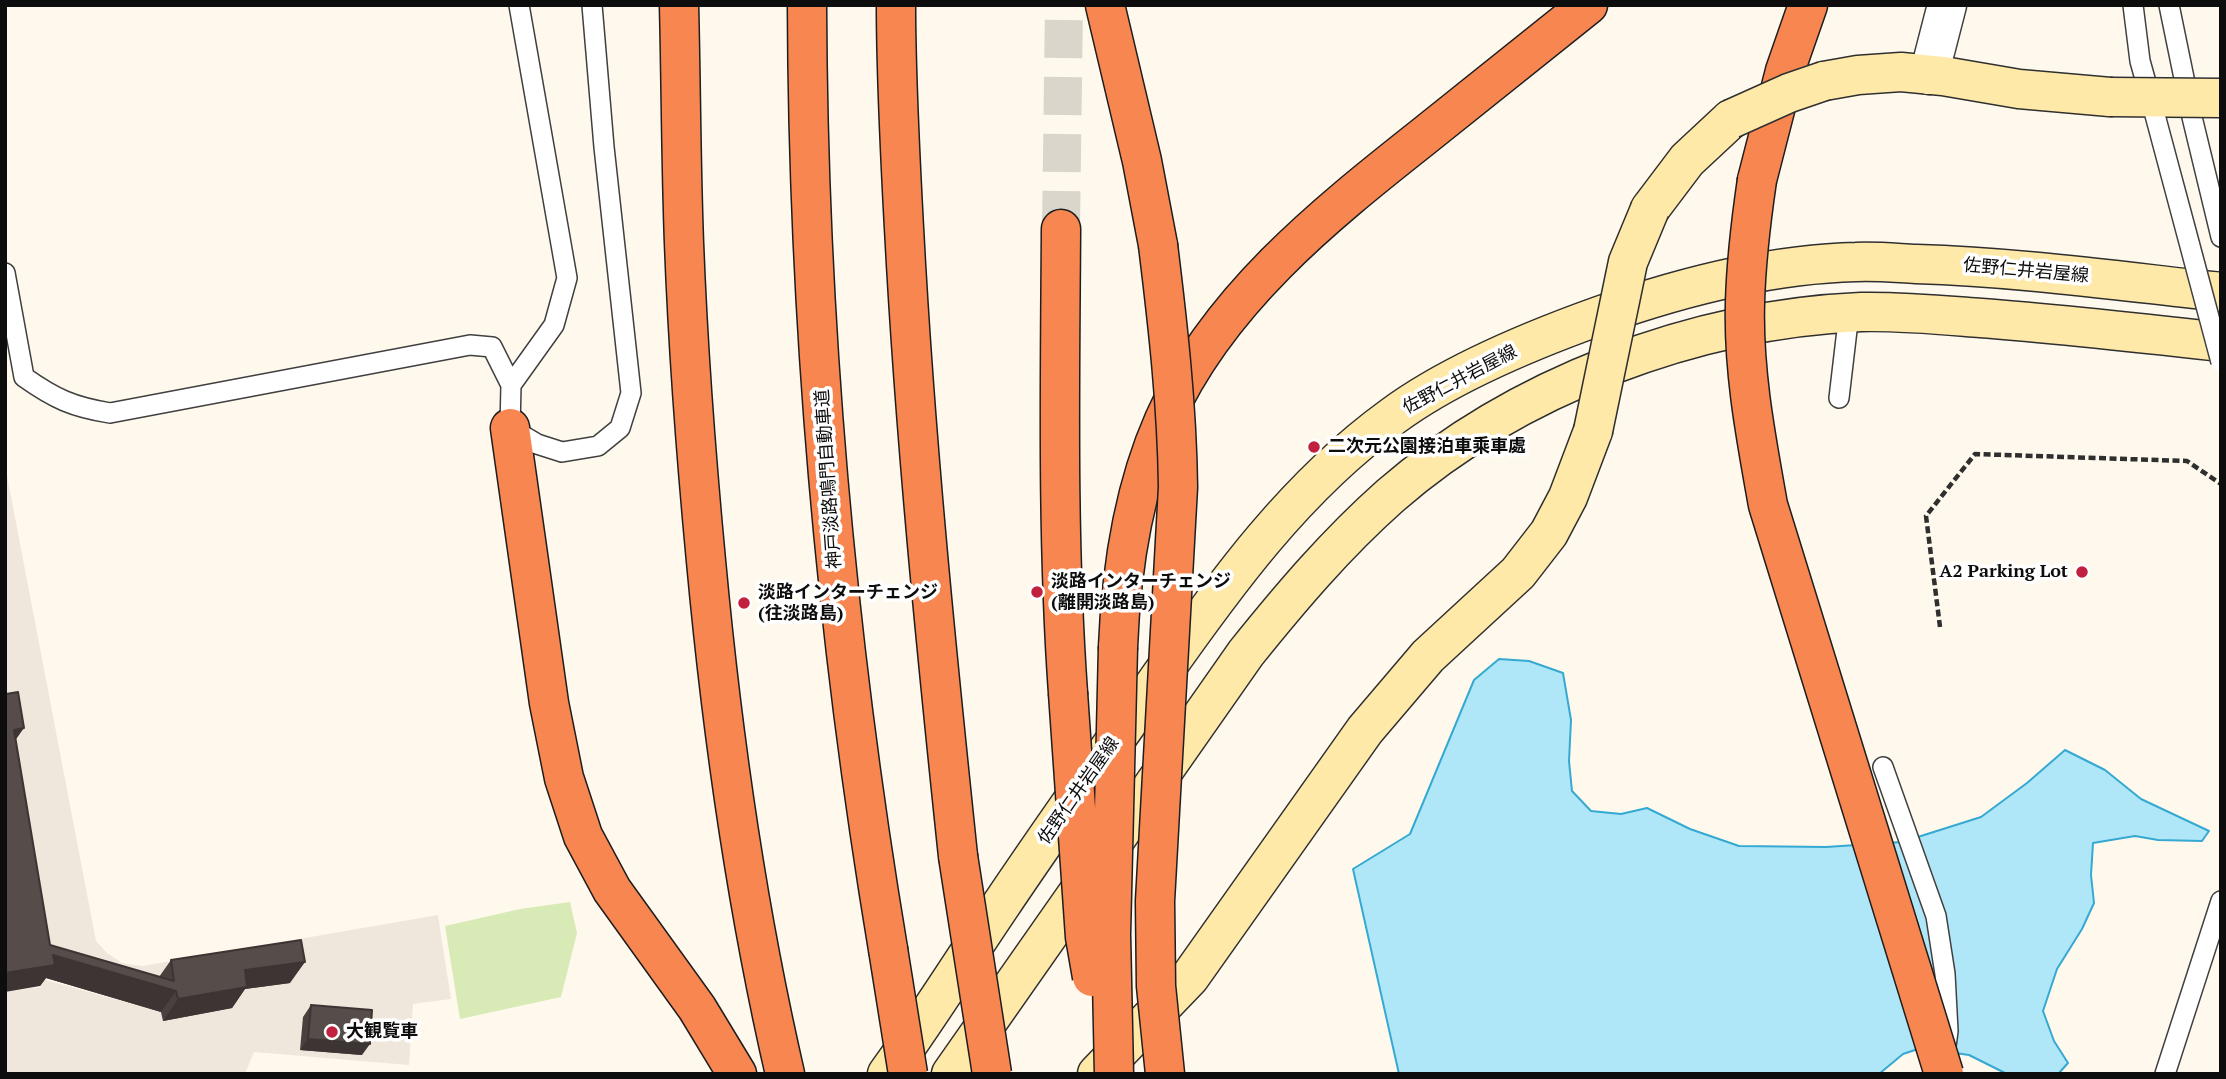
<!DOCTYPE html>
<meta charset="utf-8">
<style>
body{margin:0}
#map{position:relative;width:2226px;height:1079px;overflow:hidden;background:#fff9ed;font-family:"PT Serif",serif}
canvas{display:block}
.frame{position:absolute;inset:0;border:7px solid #0d0d0d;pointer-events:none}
</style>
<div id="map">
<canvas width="2226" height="1079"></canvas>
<div class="frame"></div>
</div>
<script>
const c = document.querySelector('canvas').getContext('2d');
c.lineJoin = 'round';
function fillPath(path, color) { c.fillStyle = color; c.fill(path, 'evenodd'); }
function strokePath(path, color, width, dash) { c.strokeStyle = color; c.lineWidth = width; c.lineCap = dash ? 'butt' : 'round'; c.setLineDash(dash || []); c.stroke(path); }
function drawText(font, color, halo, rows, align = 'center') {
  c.font = font + ' "PT Serif","Noto Sans JP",serif'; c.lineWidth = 7; c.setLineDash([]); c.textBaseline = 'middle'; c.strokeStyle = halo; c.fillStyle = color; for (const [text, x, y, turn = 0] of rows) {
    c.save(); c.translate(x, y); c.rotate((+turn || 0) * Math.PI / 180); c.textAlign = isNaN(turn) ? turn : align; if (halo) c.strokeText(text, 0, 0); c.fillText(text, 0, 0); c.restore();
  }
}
fillPath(new Path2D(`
 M570,902L577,933L561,997L460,1019L445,926L520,909Z`), '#d8eab5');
fillPath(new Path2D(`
 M5,465L96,941L107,953L122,963L142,966L438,915L451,999L413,1004L409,1065L254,1052L245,1074H5V992L41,987L39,978L161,1012L230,991L290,983L156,981L36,967L5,728Z`), '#efe7dc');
const water = new Path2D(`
 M1499,659L1529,661L1563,673L1571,720L1569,761L1572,791L1591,811L1621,814L1647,808L1690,829L1739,846L1826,847L1902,842L1981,817L2027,783L2065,750L2105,770L2141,799L2209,831L2202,841L2158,840L2135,836L2093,843L2091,875L2094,903L2082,929L2057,969L2043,1011L2054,1041L2068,1063L2059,1073L2007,1074L1969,1055L1921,1048L1903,1054L1879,1074H1399L1353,869L1410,834L1474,680Z`);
fillPath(water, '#b0e7f8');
strokePath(water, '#35a9d1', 2);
strokePath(new Path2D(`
 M1061,229L1064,5`), '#dbd6cb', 38, [38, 19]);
const lane = new Path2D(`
 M519,5L567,278L554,325L511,385L510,428L537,444L562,452L598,446L620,428L631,393L604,147L592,5
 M2133,5L2140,61L2152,104
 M2169,5L2192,117L2221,237
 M5,273L24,377C55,399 73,407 110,413L470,345L492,347L511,385
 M1839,398L1849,313
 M1883,767L1936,916L1945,974L1948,1031L1946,1046
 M2165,1074L2221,901`);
const street = new Path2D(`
 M1929,75L1947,5`);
const secondary = new Path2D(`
 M1824,81L1858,75L1901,72L1943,76L2019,89L2110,97
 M1650,209L1687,160L1731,119
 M887,1074C927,1019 963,961 1001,905C1052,829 1104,756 1157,681C1225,584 1296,486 1393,416C1450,374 1532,340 1599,316C1681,287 1770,264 1856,262C1876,261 1896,263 1916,264C2018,267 2119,281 2221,292
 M951,1074L1246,653C1291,597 1336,544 1390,496C1516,386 1695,319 1861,312C1900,311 1942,315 1981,318C2061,324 2141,333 2221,342
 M1097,1074L1190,977L1365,730L1428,656L1518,573L1549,533L1568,497L1593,431`);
const highway = new Path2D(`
 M679,5C681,84 681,164 684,243C688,349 696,455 706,561C722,734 746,905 785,1074
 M807,5C808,321 836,638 888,949
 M896,5C896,80 900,154 904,228C915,438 936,647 958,856
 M1105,5L1142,161L1158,245
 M1757,180L1785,71L1808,5
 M1061,229C1060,384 1057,539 1068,693
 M510,428L549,703L564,778L583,836L612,890L697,1008L737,1074
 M1118,647C1121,571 1133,490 1164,420C1217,301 1323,216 1423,137C1478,93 1533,49 1588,5`);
strokePath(lane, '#404040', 22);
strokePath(street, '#404040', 41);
strokePath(secondary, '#2f2f2f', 41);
strokePath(highway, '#1e1e1e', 41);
strokePath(new Path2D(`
 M1940,627L1926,516L1975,454L2187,461L2221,484`), '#2f2f2f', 4.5, [7, 3.5]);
strokePath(lane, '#fff', 19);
strokePath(street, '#fff', 38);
strokePath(secondary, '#ffe9a8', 38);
strokePath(highway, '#f88651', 38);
const laneBridge = new Path2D(`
 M2155,115L2221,362`);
const secondaryBridge = new Path2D(`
 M2110,97L2221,98
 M1731,119L1789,93L1824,81
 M1593,431L1628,262L1650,209`);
const highwayBridge = new Path2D(`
 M1757,180C1751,221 1746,262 1745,303C1743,371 1756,438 1768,505L1944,1074
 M1158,245C1168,326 1177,406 1178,487L1155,901L1156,986L1165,1074
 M1068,693L1085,937L1092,977
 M958,856L992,1074
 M888,949L908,1074
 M1114,1074L1111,934L1118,647`);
strokePath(laneBridge, '#404040', 22, []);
strokePath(secondaryBridge, '#2f2f2f', 41, []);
strokePath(highwayBridge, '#1e1e1e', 41, []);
strokePath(laneBridge, '#fff', 19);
strokePath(secondaryBridge, '#ffe9a8', 38);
strokePath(highwayBridge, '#f88651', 38);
fillPath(new Path2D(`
 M16,740L50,945L159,977L171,960L290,983L245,989L232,1008L163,1021L161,1012L46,978L40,986Z
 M311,1005L362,1055L300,1050L303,1017Z`), '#4a413f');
fillPath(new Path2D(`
 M24,728L9,749L14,730Z
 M53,955L176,991L161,1012L46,978L40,986L5,992V973Z
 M305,962L290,983L245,989L232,1008L163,1021L178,999L245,970Z
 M308,1039L370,1044L362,1055L300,1050Z`), '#3c3533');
const building = new Path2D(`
 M5,690L6,694L18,692L24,728L14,730L50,945L174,981L171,960L301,940L305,962L245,970L247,987L178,999L176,991L53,955L55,965L5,973Z
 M311,1005L372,1010L370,1044L308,1039Z`);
fillPath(building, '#564c49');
strokePath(building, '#3c3533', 2);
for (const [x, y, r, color] of [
 [1314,447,7,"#c1213f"],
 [2082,572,7,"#c1213f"],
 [1037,592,7,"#c1213f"],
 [744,603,7,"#c1213f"],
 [332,1032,7,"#c1213f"]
]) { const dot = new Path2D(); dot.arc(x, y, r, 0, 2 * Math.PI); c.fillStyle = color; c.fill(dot); strokePath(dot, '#fff', 2.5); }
drawText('18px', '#0d0d0d', '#fff', [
 ["佐野仁井岩屋線",2026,271,5],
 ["佐野仁井岩屋線",1460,380,-28],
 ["神戸淡路鳴門自動車道",829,479,-94],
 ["佐野仁井岩屋線",1079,791,-55]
]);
drawText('bold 18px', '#0d0d0d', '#fff', [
 ["二次元公園接泊車乘車處",1328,447],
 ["A2 Parking Lot",2068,572,"right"],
 ["淡路インターチェンジ",1051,582],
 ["(離開淡路島)",1051,603],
 ["淡路インターチェンジ",758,593],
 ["(往淡路島)",758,614],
 ["大観覧車",346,1032]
], 'left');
</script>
